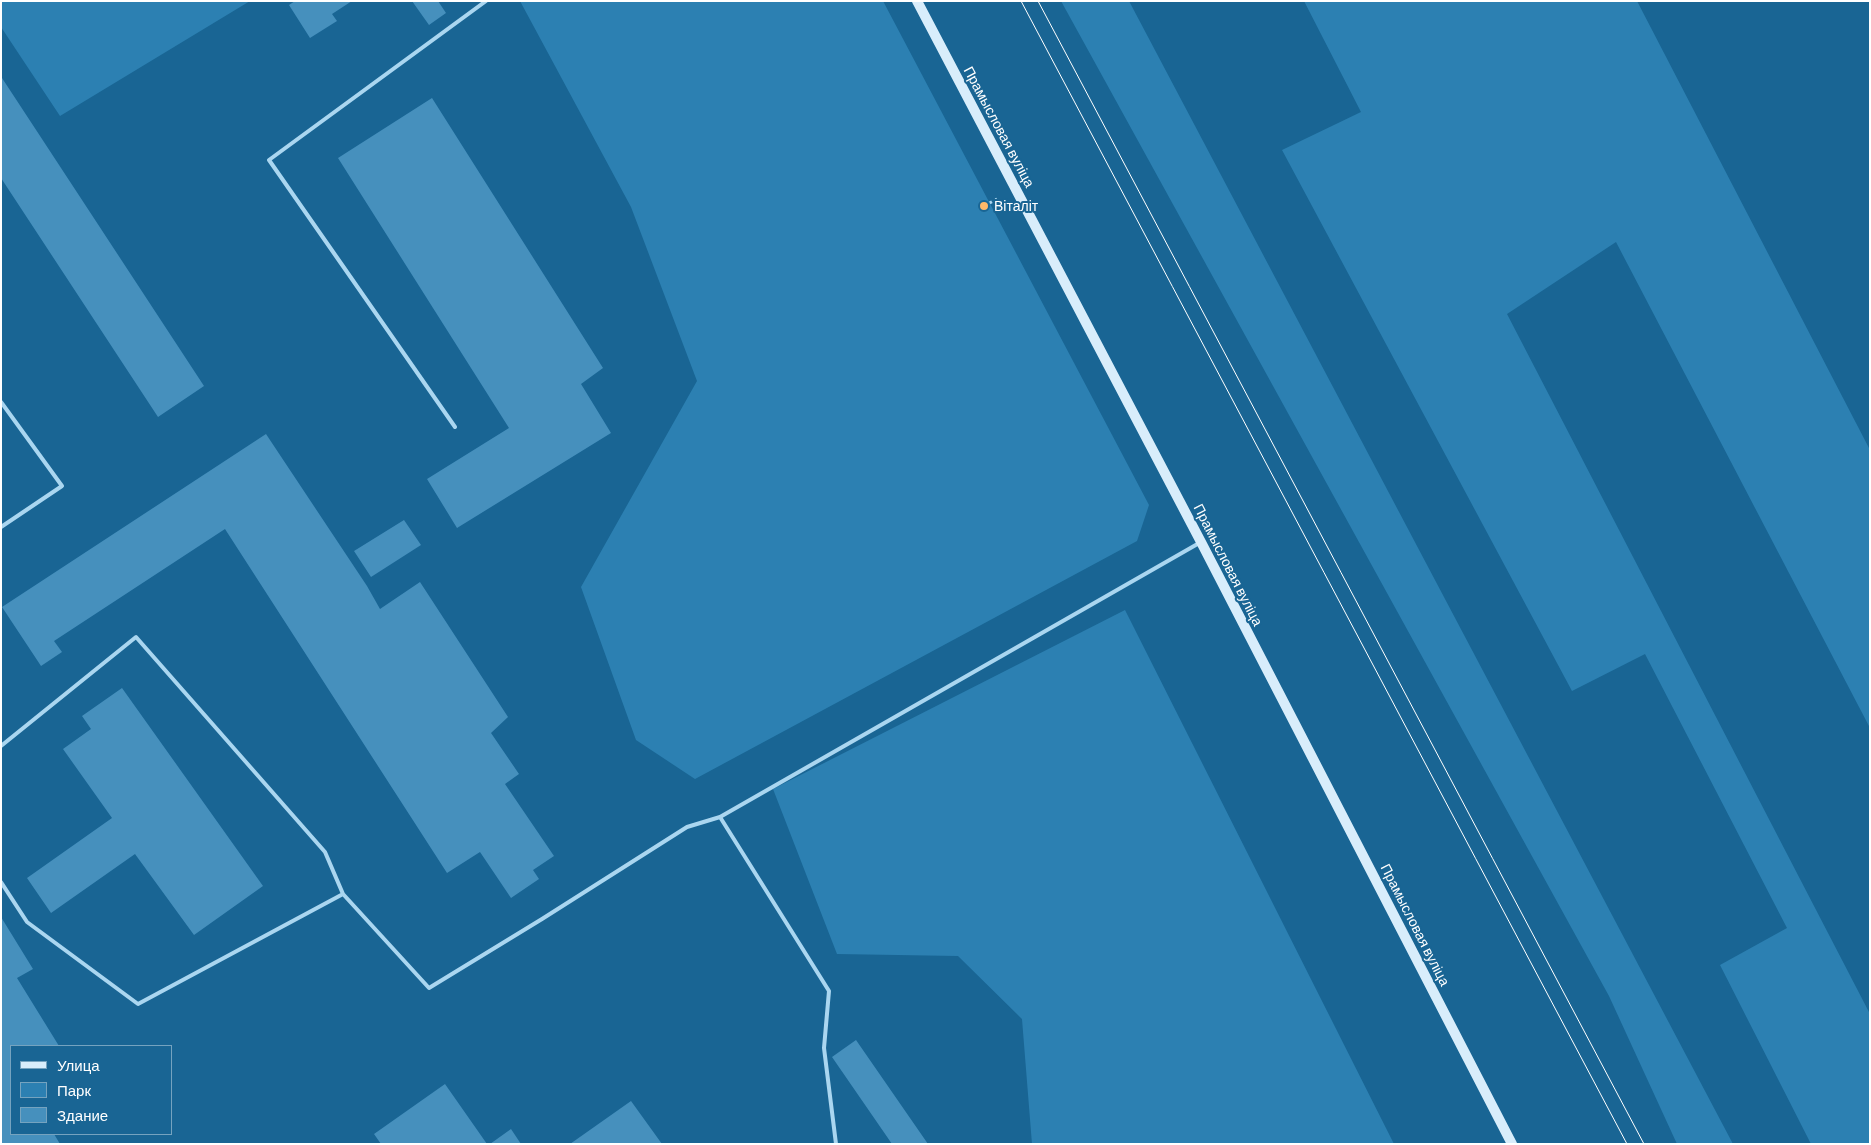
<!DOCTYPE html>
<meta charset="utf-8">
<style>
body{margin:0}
#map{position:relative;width:1871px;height:1145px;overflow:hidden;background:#196594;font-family:Barlow,sans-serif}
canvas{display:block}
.frame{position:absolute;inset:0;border:2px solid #fff;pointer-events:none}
.legend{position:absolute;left:10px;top:1045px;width:162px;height:90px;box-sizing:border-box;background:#196594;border:1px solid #75a3bf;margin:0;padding:6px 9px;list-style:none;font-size:15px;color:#fff}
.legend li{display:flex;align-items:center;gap:10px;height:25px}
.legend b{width:25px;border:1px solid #75a3bf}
</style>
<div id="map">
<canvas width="1871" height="1145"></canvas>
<div class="frame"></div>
<ul class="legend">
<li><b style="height:6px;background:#d8edfb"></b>Улица</li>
<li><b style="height:14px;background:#2c80b2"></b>Парк</li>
<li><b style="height:14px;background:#4690bd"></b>Здание</li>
</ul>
</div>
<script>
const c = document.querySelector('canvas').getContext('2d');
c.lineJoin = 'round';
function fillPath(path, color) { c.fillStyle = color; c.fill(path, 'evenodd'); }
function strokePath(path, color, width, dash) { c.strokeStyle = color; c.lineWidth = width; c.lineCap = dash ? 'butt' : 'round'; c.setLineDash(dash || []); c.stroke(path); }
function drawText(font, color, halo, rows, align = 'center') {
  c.font = font + ' Barlow,sans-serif'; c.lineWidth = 4; c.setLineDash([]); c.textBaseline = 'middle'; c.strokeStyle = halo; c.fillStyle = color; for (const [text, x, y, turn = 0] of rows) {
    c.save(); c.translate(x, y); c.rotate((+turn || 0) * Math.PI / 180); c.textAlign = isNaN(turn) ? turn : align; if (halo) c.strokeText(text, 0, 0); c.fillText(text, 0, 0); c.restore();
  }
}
fillPath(new Path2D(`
 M1,1H250L60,116L1,27Z
 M520,1H883L1149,505L1137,541L695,779L636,740L581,587L697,381L631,207Z
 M1061,1H1129L1733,1144H1677L1609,996Z
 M1304,1H1637L1870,450V728L1616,242L1507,314L1870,1014V1144H1811L1720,965L1787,928L1645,654L1572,691L1282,150L1361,112Z
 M1125,610L1394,1144H1032L1022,1019L958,956L837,954L773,789Z`), '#2c80b2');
fillPath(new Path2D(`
 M295,1H352L332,14L337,21L310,38L289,5Z
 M412,1H438L446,13L429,25Z
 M2,78L204,386L158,417L1,178Z
 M432,98L603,368L581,384L611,433L457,528L427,479L509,428L338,158Z
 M266,434L367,586L380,609L420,582L508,717L491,733L519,774L505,784L554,856L533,870L539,879L511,898L480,852L447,873L225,529L54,641L62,652L41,666L2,607Z
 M404,520L421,545L371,577L354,551Z
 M122,688L263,886L194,935L135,854L51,913L27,878L112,818L63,749L91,729L82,716Z
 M1,917L33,969L17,978L59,1046H11V1134H54L60,1144H1Z
 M856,1040L928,1144H892L832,1057Z
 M445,1084L487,1144H381L374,1134Z
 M631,1101L662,1144H570Z
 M511,1129L521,1144H490Z`), '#4690bd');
strokePath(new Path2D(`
 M984,206L997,199`), '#aad6f0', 3, [2.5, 4]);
strokePath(new Path2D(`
 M1,402L62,486L1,527
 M455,427L269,160L486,1
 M1,746L136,637L325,852L343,894L429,988L542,919L687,827L720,817L1201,542
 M720,817L829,991L824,1048L836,1144
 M1,882L27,922L138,1004L343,894`), '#aad6f0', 4);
strokePath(new Path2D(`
 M917,1L1201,542L1512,1144`), '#d8edfb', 10);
strokePath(new Path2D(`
 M1021,1L1627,1144
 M1038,1L1644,1144`), '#fff', 1);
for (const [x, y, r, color] of [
 [984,206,5,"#ffb969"]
]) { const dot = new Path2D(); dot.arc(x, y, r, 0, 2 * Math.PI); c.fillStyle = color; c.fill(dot); strokePath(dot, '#196594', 2); }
drawText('14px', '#fff', '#196594', [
 ["Прамысловая вуліца",999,127,62],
 ["Прамысловая вуліца",1228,565,63],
 ["Прамысловая вуліца",1415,925,63]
]);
drawText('14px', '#fff', '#196594', [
 ["Віталіт",994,206]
], 'left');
</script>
